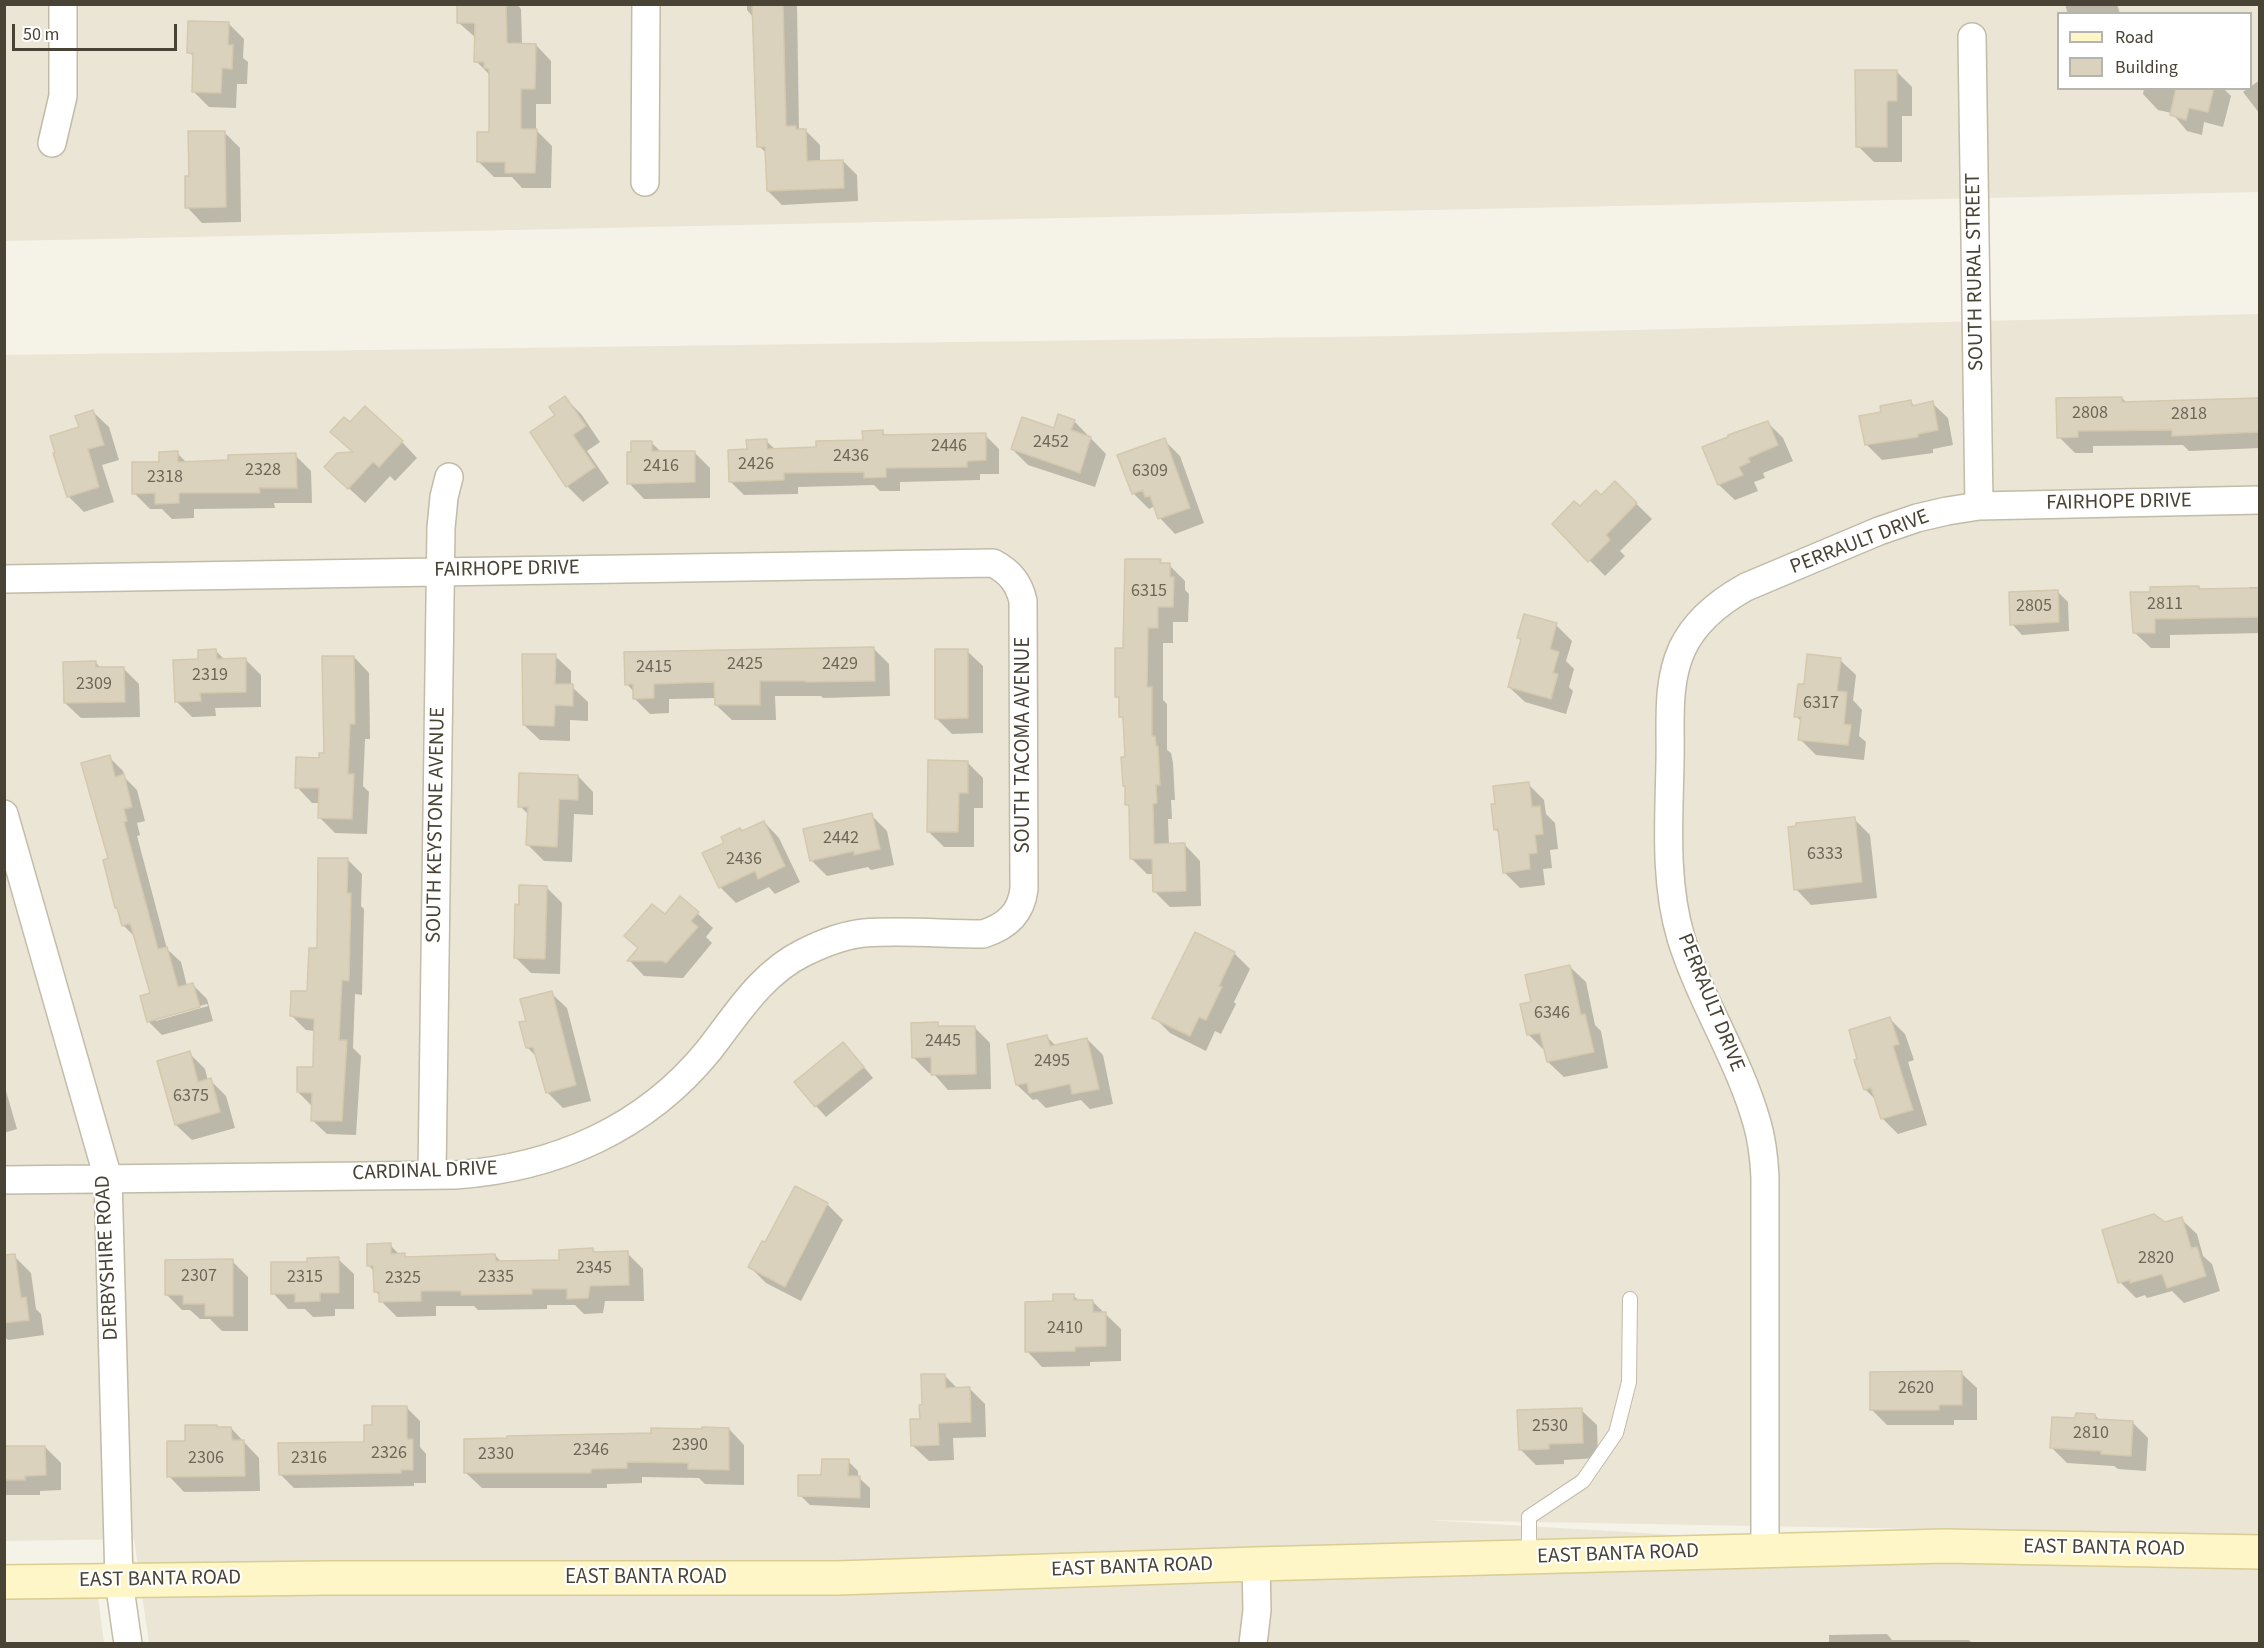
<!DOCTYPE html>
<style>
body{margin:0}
#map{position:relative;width:2264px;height:1648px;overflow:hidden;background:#f5f2e7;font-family:"Source Sans 3",sans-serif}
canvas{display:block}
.frame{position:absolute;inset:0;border:6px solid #494335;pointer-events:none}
.legend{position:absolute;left:2057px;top:12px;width:195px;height:78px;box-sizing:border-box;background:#fff;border:2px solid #b6b4ae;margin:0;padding:8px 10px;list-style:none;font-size:18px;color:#494335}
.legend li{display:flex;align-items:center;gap:12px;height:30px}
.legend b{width:30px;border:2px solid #b6b4ae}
.scale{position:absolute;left:12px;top:24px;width:165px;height:27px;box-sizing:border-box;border:3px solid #494335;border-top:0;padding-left:8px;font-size:18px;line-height:21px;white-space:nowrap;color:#494335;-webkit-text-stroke:4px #fff;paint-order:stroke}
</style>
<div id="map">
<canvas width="2264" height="1648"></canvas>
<div class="frame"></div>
<ul class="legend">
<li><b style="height:8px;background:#fff6c7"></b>Road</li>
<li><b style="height:16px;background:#dbd2bd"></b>Building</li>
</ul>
<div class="scale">50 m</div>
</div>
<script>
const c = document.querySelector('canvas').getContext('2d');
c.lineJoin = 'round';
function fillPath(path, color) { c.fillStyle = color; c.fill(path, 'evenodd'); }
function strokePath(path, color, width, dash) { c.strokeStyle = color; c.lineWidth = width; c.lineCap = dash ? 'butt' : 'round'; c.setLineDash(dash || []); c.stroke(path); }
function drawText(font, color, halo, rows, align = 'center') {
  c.font = font + ' "Source Sans 3",sans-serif'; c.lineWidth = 4.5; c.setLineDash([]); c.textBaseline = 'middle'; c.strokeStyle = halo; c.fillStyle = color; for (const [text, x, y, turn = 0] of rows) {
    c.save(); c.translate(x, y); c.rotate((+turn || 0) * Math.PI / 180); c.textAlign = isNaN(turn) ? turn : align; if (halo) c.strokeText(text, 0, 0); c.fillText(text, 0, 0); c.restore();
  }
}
fillPath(new Path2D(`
 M4,5H2259V192L5,241ZM2058,14H2250V88H2058Z
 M2259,314V1535L1426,1520L2259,1570V1643H149L134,1539L5,1541L4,355L1402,336Z
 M98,1597L104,1643H5L4,1599Z`), '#eae5d4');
fillPath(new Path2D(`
 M459,4H517L521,9L522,45H536L551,61V104H536V130L552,146L551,188H522L512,177H494L478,161L490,134L491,76L476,61V38L458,22Z
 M747,4H811L797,5L799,131L805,130L820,145V162L843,161L857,175L858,201L782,205L768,191L767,154L759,146L753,17L747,10Z
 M2065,4H2117L2120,14H2068Z
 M228,23L244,39L243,58L248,62L247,84H237L236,108L209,107L194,92V57L189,52Z
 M1896,71L1912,87V116H1902V162H1874L1858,146Z
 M2260,80V114L2243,92Z
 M2144,88H2223L2231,96L2223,127L2204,122L2202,135L2187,131L2172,113L2158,110L2143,94Z
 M224,132L240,148L241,222L202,223L187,207L190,177Z
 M565,398L581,414L600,442L587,451L609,483L583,502L567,486L532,433L557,416Z
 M2122,398L2127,403L2260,399V448L2189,451L2183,445L2093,446V453H2075L2059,437Z
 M1910,402L1915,406L1932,403L1948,418L1953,445L1933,449V453L1882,460L1866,444L1883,413Z
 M93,412L109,427L119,460L102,465L114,502L84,512L68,496L80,428Z
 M1074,421L1106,454L1095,487L1028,465L1012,449Z
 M1767,422L1783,438L1793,461L1763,473L1765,478L1754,482L1758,491L1735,500L1719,485Z
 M350,424L402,442L417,458L395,481L390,476L365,503L342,482L355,454Z
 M882,432L887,436L985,435L999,449V474H980V480L900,482V491H880L874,485L798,487V494L744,495L730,481L748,451L766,441L776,450L818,448L864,442Z
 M1164,440L1180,456L1204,523L1175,534L1160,518L1155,506L1149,509L1133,493Z
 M651,442L662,453L694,452L710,468V498L644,499L629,483Z
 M177,453L187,463L295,455L311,471L312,503H274L275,508L194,509V518L172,519L162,509H150L134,493L160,463Z
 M1615,483L1652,519L1620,551L1625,556L1605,576L1554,524L1601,497Z
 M1160,561L1164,565H1169L1185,581V590L1189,594L1188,622H1173V643H1163V700L1167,704V750L1171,753L1173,763L1175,800H1171L1172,819H1168L1169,845H1185L1200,861L1201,906L1170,907L1154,891V874H1147L1132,859L1131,808L1127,804L1125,721L1120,716V700L1117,696L1125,650Z
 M2249,587H2260V633L2170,635V648H2151L2135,633L2132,594L2249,589Z
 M2058,592L2068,602L2069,631L2022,635L2012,624Z
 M1556,625L1572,641L1566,661L1574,669L1569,687L1573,691L1566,714L1525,702L1509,687L1522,641L1519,638Z
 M873,648L889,664L890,696L823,698L821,696H775L776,720H732L716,705V698L669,699V713L650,714L634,698V692L627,684Z
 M216,651L225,660L245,659L261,675V707L215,708L216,716L192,717L176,701L200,660Z
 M967,651L983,666V733L952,734L936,718Z
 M555,656L571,671V686L588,702V721L570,720V741L540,740L524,725Z
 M354,657L369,673L370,739H365L363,786L369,792L367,834L335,833L319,817L320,803H312L297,787L325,754Z
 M1840,660L1856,675L1853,700L1862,710L1859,736L1866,742L1864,760L1816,755L1800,739L1802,722L1796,716L1805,686Z
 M95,662L102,669L123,668L139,684L140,717L81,718L65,703Z
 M109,757L123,771L125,778L137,790L145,821L137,823L140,835L137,836L167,949L181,962L187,986L193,985L207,999L213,1021L162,1035L148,1021L152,994L136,938L123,925L110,859ZM207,1004L208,1006L156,1021V1018Z
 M968,763L983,778V808H974V847H944L928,831Z
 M578,776L593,792V815L574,814L572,862L544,861L528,845L529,815L520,806Z
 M1528,784L1544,800L1546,814L1555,823L1558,849L1550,850L1552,868L1543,869L1545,885L1520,888L1504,872L1500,834L1495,829Z
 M871,815L887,831L894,865L871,870L868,867L827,876L811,860Z
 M1854,819L1870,835L1877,898L1811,905L1796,889Z
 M764,822L779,838L800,882L775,894L769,887L736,903L720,887L726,843L743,832Z
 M347,859L362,874L361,906L364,909L362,995L355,994L353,1048L361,1056L356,1135L327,1134L312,1120L313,1107L298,1092L314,1069L315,1031L306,1030L292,1016L308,993L318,950Z
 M546,887L562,903L560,974L531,973L515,957L520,906Z
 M697,913L713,928L706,937L712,943L683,978L644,976L629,960L665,916Z
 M1234,953L1250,969L1234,1002L1236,1004L1221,1034L1215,1031L1206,1051L1170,1033L1154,1017Z
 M1570,967L1586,982L1595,1025L1601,1031L1608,1068L1564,1077L1548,1062L1544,1050L1528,1034L1533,1003Z
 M551,993L567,1008L591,1101L563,1108L547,1092L537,1057L528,1048Z
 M1889,1018L1905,1034L1914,1060L1908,1062L1927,1125L1898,1134L1883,1119L1877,1101L1865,1089Z
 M937,1024L941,1028L974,1027L990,1043L991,1089L948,1090L933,1073H929L913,1057Z
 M1047,1037L1056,1046L1087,1039L1103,1055L1113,1104L1090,1109L1081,1100L1046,1108L1037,1099L1033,1100L1017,1085Z
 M189,1053L205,1069L208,1081L210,1080L226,1096L235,1128L192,1140L176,1125Z
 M853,1054L873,1078L826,1117L816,1106Z
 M4,1084L17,1129L4,1133Z
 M796,1188L828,1205L843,1220L801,1301L766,1283L750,1267L766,1244Z
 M2181,1219L2197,1234L2203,1256L2212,1264L2220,1291L2184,1303L2172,1291L2147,1298L2145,1295L2136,1298L2120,1282L2165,1223Z
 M390,1245L400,1255H404L408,1259L495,1255L502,1263L561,1261L592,1250L596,1254L627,1253L643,1269L644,1301H605L603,1313L584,1314L575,1305H547V1309L478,1310L474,1306H436V1316L397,1317L381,1301V1297L375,1291V1272L369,1266Z
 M15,1257L31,1273L36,1309L41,1314L44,1335L8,1340L4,1336V1258Z
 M338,1259L354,1274V1309H335V1316L313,1317L305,1309H288L273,1293L309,1263Z
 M232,1261L248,1277V1331H222L210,1319H200L190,1310H182L166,1294Z
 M1074,1296L1079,1301H1092L1121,1329V1361L1090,1362V1366L1042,1367L1027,1351L1054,1303Z
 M1961,1373L1977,1388V1420H1954V1425H1887L1871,1409Z
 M944,1375L958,1389L969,1388L985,1404L986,1437L953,1438L954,1460L929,1461L913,1446L921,1420Z
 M406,1407L420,1421V1447L426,1454V1483H414V1486L294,1488L280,1474L366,1443L374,1426Z
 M1581,1410L1597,1425L1598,1458L1564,1460V1464L1536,1465L1520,1449Z
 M2095,1415L2100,1421L2132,1422L2148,1438L2146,1471L2118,1469L2114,1466L2067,1463L2051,1447L2077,1420Z
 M216,1426L219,1429L231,1428L259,1458L260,1491L184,1492L169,1476L187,1443Z
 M729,1429L744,1445V1485L705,1484L699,1478L642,1477V1483L607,1484V1488H482L466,1473L652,1435Z
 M4,1447H45L61,1463V1490L40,1491V1495H4Z
 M848,1461L858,1471V1477L870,1488V1508L810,1505L800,1495L823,1477Z
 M1887,1634L1892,1640H1969L1973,1644H1829V1635Z`), '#0003');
const building = new Path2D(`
 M457,4H506L507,43L536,44L535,89H521V129H537L535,173H505V162H477V132H489V69L484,68V62H474L475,23H457Z
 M752,4H783L786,126H796V129H806L807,161L843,160L844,188L767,191L765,147H757Z
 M188,21L229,22L228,45H233L232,69L222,68L221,93L192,92L193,53H187Z
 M1855,70H1897V101H1887V147H1856Z
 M2176,88H2214L2208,112L2189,108L2186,120L2170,115Z
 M188,131H225L226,207L185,208V176H189Z
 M565,396L586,426L573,435L595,467L566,487L530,432L555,415L549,407Z
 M2122,397V402L2259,398V432L2172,436V430L2078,431V437L2057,438L2056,398Z
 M1911,400L1912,406L1933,401L1938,430L1918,434V437L1865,445L1859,416L1881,412L1880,406Z
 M365,406L403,441L379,467L373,462L348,489L324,467L337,453L353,452L330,432L344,417L350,422Z
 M93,410L104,445L88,449L99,487L67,497L53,453H55L50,436L79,427L75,416Z
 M1058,414L1075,420L1071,430L1091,437L1080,473L1011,449L1022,417L1054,428Z
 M1768,421L1778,445L1748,458L1750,462L1739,467L1743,475L1718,485L1702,447L1728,437V435Z
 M883,430V435L986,433V460L967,461V467L886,468V477L864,478V472L784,473V480L729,482L728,450L747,449L746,440L767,439V449L816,447V441L863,440L862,431Z
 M1165,438L1190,508L1158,519L1150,496L1145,497L1143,490L1132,494L1117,455Z
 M631,441H652V451H695V482L627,484V452H631Z
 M178,451V462L228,460V455L296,453L297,488H259L260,493H179V503L155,504V493L132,494V462H159V452Z
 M1615,481L1637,503L1606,535L1610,540L1588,562L1552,524L1574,501L1580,506L1596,490L1601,495Z
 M1125,559H1161L1160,563H1170V577H1174L1173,607H1158V628H1148L1147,687H1152V736H1155L1156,746H1158L1160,785H1156L1157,803L1153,804L1154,844L1185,843L1186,891L1153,892L1152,859H1130L1129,805H1125V786H1123L1121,757H1125L1123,717H1119V697H1115V648H1123Z
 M2199,586V589L2259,588V617L2155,619V633H2133L2130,592H2150V587Z
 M2058,590L2059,622L2010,625L2009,592Z
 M1524,614L1557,623L1550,649L1559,652L1553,673L1558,674L1551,699L1508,687L1521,639L1517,638Z
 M874,647L875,681L806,682L805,681H760V705H715L714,682L654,684V698L633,699V684L625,685L624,652Z
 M216,649L217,659L246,658V692L200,693L201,701L175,702L173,660L198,659V650Z
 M935,649H968V718L935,719Z
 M522,654H556L555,684H573V706L555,705L554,726L523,725Z
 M1807,654L1841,658L1837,691L1847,692L1844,724L1851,725L1848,745L1798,740L1801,717H1794L1798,684H1804Z
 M322,656H354L355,724H350L348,774H354L352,819L318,818L319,788H295L296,757L319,758V753H324Z
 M96,661V667H124L125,702L64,703L63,662Z
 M110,755L115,777L124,774L132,807L124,809L127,821L124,822L158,949L167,947L178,987L193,983L200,1007L147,1022L140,996L150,993L130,923L122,926L117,908H115L103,860L108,858L81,763Z
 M928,760L968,761V793H959L958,832H927Z
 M519,773L578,775V800L559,799L557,847L526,845L528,807H518Z
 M1529,782L1532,807L1540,806L1543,834L1535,835L1537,853L1529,854L1530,869L1503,873L1498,829L1494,830L1491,804H1495L1493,786Z
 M872,813L880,849L854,855V851L810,861L803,829Z
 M1855,817L1862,882L1794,890L1788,827L1796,826V823Z
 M764,821L785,866L758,879L755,871L719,888L702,853L724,843L721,837L740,828L742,831Z
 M318,858H348L347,893H351L349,981L342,980L339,1040H347L342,1121H311L312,1093L297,1092V1067H313L314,1019L290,1016L291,991H307L309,948H317Z
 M519,885L547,886L545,959L514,958L515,904L519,905Z
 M680,896L699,912L691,921L698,927L666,963L663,961H627L638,948L624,936L652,904L665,914Z
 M1195,932L1235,952L1219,986L1222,987L1206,1020L1199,1017L1190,1036L1152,1018Z
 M1570,965L1581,1015L1585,1014L1594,1052L1547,1062L1540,1033L1527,1035L1520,1004L1531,1002L1525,975Z
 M552,991L576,1085L546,1093L533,1047L526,1048L519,1022L526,1021L520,999Z
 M1890,1017L1899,1044L1893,1046L1913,1110L1881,1119L1871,1088L1864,1090L1854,1060L1857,1059L1849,1030Z
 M938,1022V1026H975L976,1074L931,1075V1057L912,1058L911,1023Z
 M1047,1035L1050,1046L1087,1038L1099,1089L1072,1094L1070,1084L1029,1093L1027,1083L1016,1085L1007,1044Z
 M843,1042L864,1067L815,1107L794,1082Z
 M190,1051L198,1082L211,1078L220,1112L175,1125L157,1061Z
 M795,1186L828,1203L785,1287L748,1267L762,1241L765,1242Z
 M2154,1214L2165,1222L2182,1217L2191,1248L2197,1247L2206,1276L2167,1288L2162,1274L2130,1283V1280L2118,1283L2102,1230Z
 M391,1243V1254L405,1253V1257L495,1254L496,1261L559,1260V1250L593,1248V1252L628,1251L629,1285L590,1286L588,1298L567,1299V1289H532V1294L461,1295V1291H421V1301L379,1302V1292H374L373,1266H367V1244Z
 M15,1254L21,1298L26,1297L29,1320L4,1323V1255Z
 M339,1257V1293H320V1301L295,1302V1294H271V1262H307V1258Z
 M233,1259V1316H205V1304H183V1295H165V1260Z
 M1053,1294H1074V1300H1093V1312H1106V1346L1075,1347V1351L1025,1352V1302L1053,1301Z
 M1962,1371V1405H1939V1410H1870V1372Z
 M921,1374H945L946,1388L970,1387L971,1422L938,1423L939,1445L911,1446L910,1419H920L919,1405H922Z
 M372,1406H407V1439H413V1470H401V1473L279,1475L278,1443L364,1442V1425H372Z
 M1582,1408L1583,1443L1549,1444V1449L1519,1450L1517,1410Z
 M2076,1413L2095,1414V1419L2133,1421L2131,1456L2101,1454V1451L2050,1448L2052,1417L2075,1418Z
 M185,1425H217V1427H231L232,1440H244L245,1476L167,1477V1441H185Z
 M702,1427L729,1428V1470L688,1469V1463L627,1462V1468L591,1469V1473H464V1439L507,1438V1436L651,1433V1428L702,1429Z
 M4,1446H45L46,1475L25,1476V1480H4Z
 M822,1459H849L848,1476H860V1498L798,1496V1475H821Z`);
fillPath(building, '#dbd2bd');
strokePath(building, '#d4c8ad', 1.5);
const lane = new Path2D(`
 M1529,1558V1517L1583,1481L1616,1433L1629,1382L1630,1299`);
const street = new Path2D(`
 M1972,37L1979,506
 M52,143L63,96V4
 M645,182L646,4
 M4,579L993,563C1010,572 1019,583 1023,601L1024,889C1021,914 1006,927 983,934C944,934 903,930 864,933C844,935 821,944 803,953C761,974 737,1014 709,1050C645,1129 555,1168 455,1175L4,1180
 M4,814L108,1178L119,1581L128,1644
 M432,1175L441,528L444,497L449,477
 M1765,1551V1177C1764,1158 1762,1140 1757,1123C1739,1059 1701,1002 1681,938C1664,881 1669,820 1670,762C1671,725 1666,684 1682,649C1695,621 1719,602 1746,587L1879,531L1917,518L1947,511L1979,506L2260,500
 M1253,1644L1257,1610L1256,1564`);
const secondary = new Path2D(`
 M4,1582L327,1578H837L1256,1564L1945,1546L2260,1552`);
strokePath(lane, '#c2bba8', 16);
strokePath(street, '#c2bba8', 30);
strokePath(secondary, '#dacd91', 36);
strokePath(lane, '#fff', 14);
strokePath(street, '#fff', 27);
strokePath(secondary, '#fff6c7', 33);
drawText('18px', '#6e6757', null, [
 ["2808",2090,414],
 ["2818",2189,415],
 ["2452",1051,443],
 ["2446",949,447],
 ["2436",851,457],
 ["2426",756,465],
 ["2416",661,467],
 ["2328",263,471],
 ["6309",1150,472],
 ["2318",165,478],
 ["6315",1149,592],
 ["2811",2165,605],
 ["2805",2034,607],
 ["2425",745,665],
 ["2429",840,665],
 ["2415",654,668],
 ["2319",210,676],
 ["2309",94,685],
 ["6317",1821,704],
 ["2442",841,839],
 ["6333",1825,855],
 ["2436",744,860],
 ["6346",1552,1014],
 ["2445",943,1042],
 ["2495",1052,1062],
 ["6375",191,1097],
 ["2820",2156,1259],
 ["2345",594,1269],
 ["2307",199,1277],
 ["2315",305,1278],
 ["2335",496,1278],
 ["2325",403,1279],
 ["2410",1065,1329],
 ["2620",1916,1389],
 ["2530",1550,1427],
 ["2810",2091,1434],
 ["2390",690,1446],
 ["2346",591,1451],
 ["2326",389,1454],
 ["2330",496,1455],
 ["2306",206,1459],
 ["2316",309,1459]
]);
drawText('21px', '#494335', '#fff', [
 ["SOUTH RURAL STREET",1976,272,-91],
 ["FAIRHOPE DRIVE",2119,503,-1],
 ["PERRAULT DRIVE",1860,543,-21],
 ["FAIRHOPE DRIVE",507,570,-1],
 ["SOUTH TACOMA AVENUE",1024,745,-90],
 ["SOUTH KEYSTONE AVENUE",437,825,-89],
 ["PERRAULT DRIVE",1710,1003,68],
 ["CARDINAL DRIVE",425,1172,-2],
 ["DERBYSHIRE ROAD",108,1258,-93],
 ["EAST BANTA ROAD",2104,1549,1],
 ["EAST BANTA ROAD",1618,1555,-2],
 ["EAST BANTA ROAD",1132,1568,-2],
 ["EAST BANTA ROAD",646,1578],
 ["EAST BANTA ROAD",160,1580,-1]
]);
</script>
